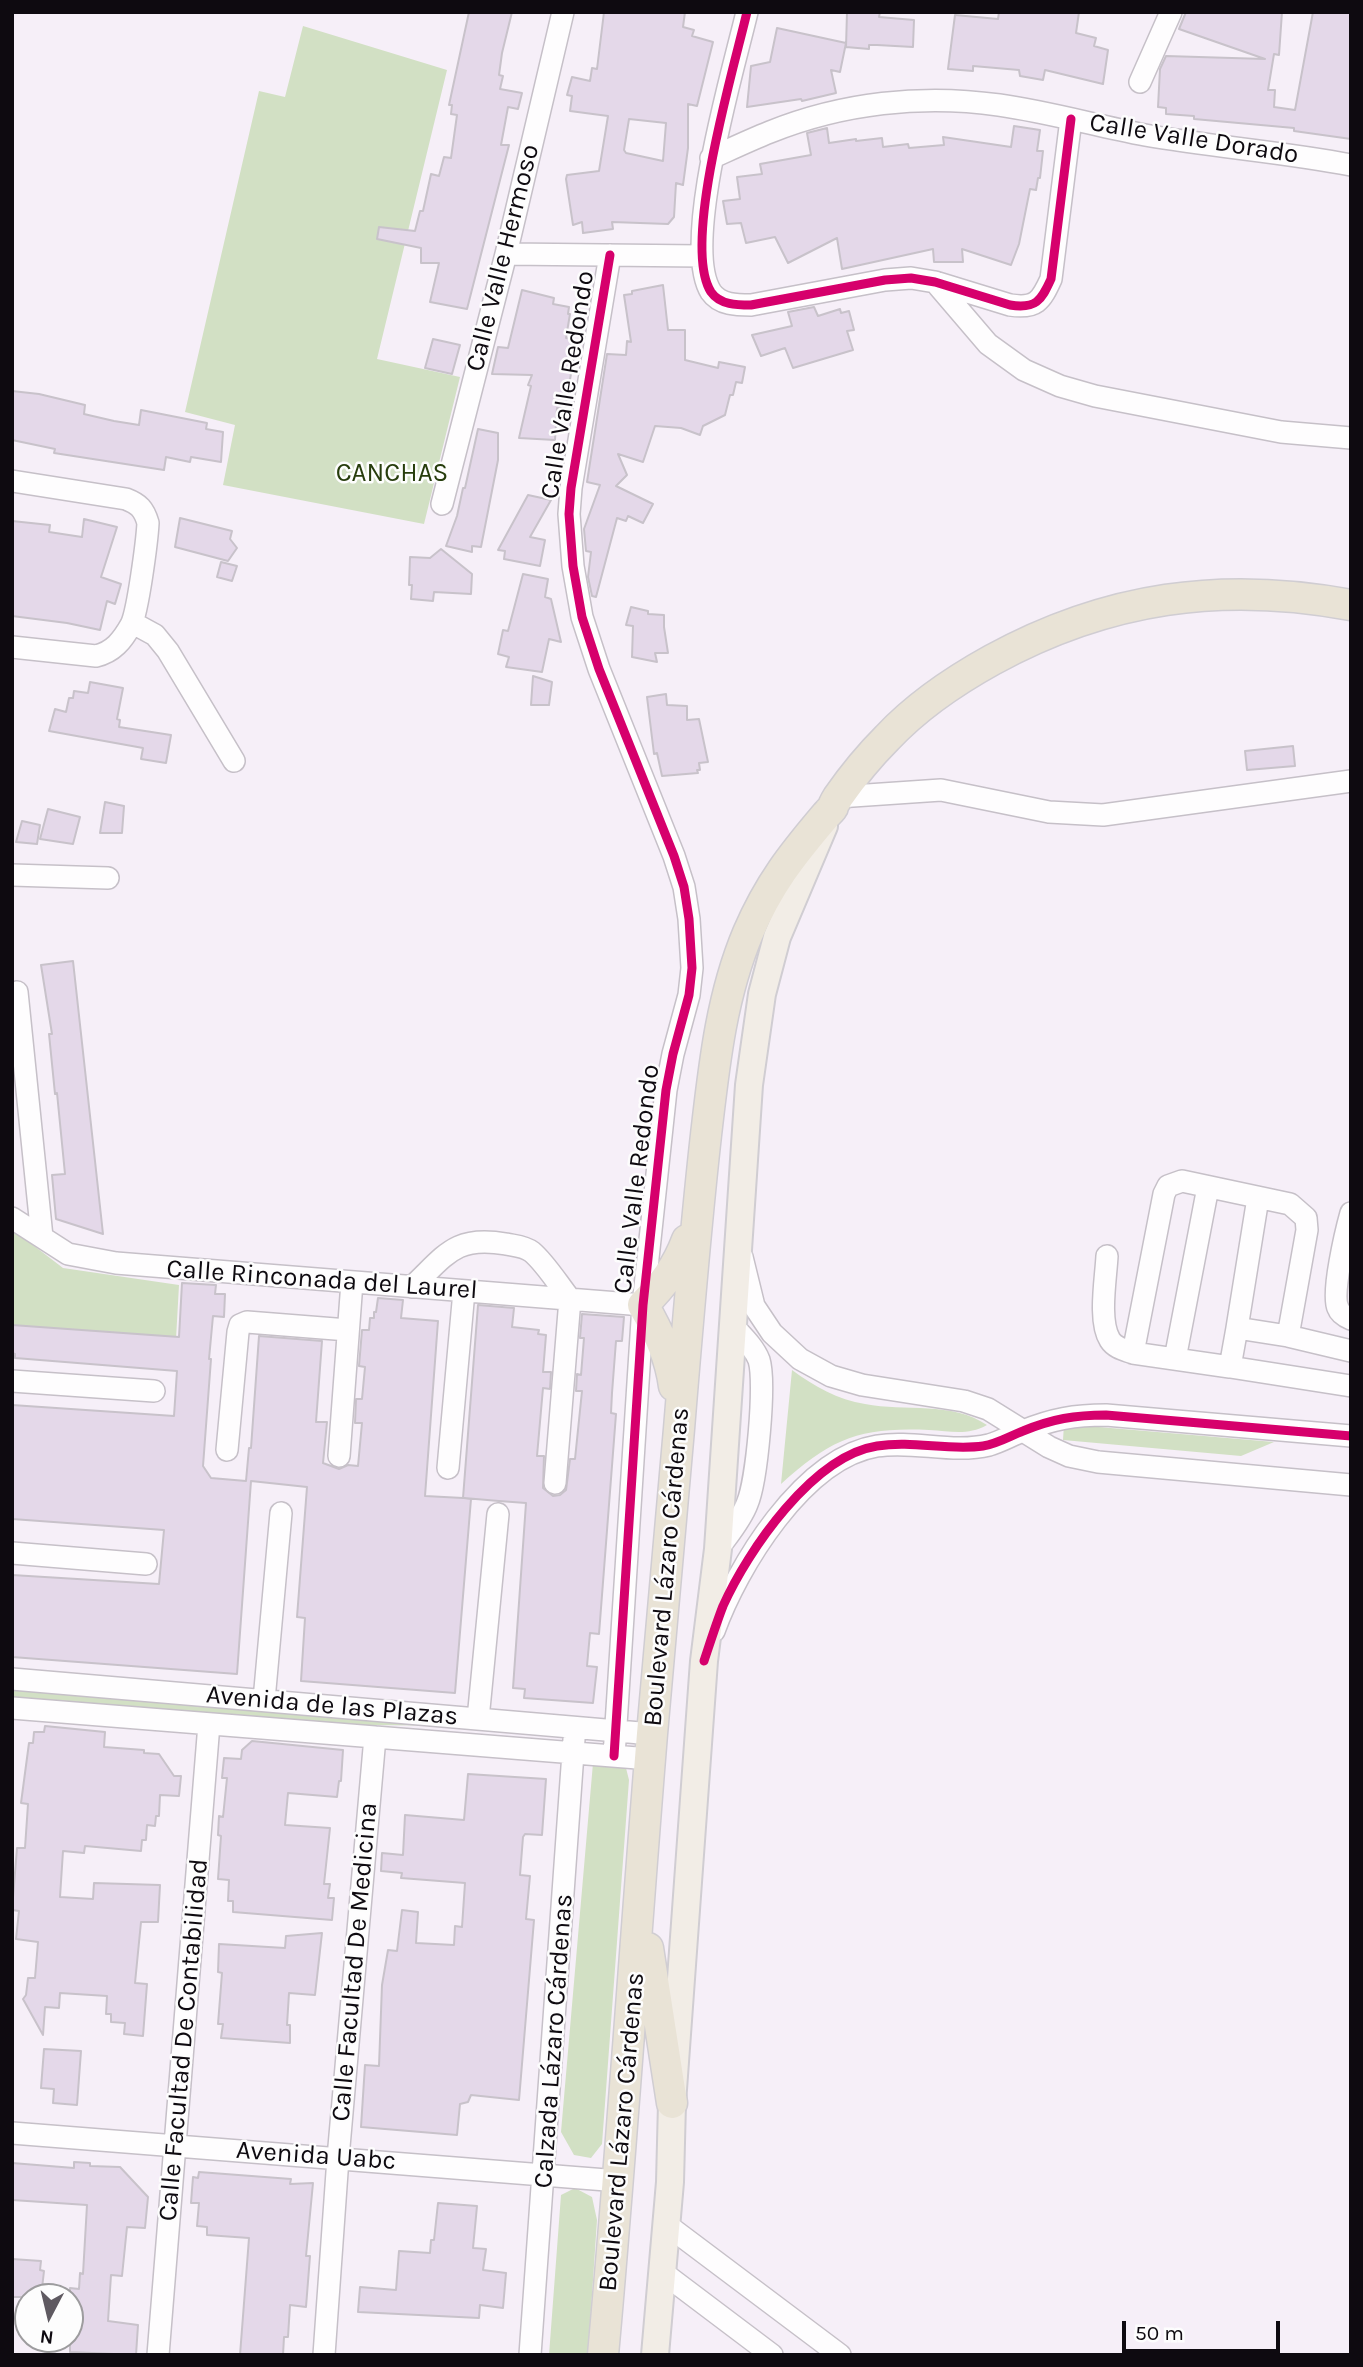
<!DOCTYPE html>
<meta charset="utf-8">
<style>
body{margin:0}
#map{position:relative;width:1363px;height:2367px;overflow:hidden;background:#f6eff8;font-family:Karla,sans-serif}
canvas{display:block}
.frame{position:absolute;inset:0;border:14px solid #0e0a10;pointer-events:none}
.north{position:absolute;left:14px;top:2283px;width:70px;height:70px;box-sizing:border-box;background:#fdfdfd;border:2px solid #9d9c9e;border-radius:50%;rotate:187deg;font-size:19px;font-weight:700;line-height:28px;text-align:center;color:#0e0a10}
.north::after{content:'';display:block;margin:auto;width:24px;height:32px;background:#5f5a61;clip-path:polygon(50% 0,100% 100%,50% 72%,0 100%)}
.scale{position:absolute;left:1122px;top:2321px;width:158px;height:32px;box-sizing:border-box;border:4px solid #0e0a10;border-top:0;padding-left:9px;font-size:21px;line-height:24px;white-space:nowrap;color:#0e0a10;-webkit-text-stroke:5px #fdfdfd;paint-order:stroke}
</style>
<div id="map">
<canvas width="1363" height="2367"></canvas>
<div class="frame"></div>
<div class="north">N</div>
<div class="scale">50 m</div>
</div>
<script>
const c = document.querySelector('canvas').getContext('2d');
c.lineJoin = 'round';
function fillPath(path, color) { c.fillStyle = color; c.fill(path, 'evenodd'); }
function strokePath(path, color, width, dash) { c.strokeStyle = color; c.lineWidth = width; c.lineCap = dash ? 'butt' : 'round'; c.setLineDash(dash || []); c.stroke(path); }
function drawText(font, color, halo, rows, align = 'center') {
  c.font = font + ' Karla,sans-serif'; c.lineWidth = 5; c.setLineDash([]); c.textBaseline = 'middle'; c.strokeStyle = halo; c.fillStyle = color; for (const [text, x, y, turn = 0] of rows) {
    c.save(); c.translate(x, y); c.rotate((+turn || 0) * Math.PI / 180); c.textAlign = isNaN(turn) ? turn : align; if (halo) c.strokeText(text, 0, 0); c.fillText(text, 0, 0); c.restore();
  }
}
fillPath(new Path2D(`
 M303,26L447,70L377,359L460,377L424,524L223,485L235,425L185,412L259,91L285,97Z
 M12,1231L16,1232L63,1268L179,1285L176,1339L12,1326Z
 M792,1370C814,1386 838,1400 865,1404C905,1412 952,1401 987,1425C967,1436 951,1431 929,1430C860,1427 832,1438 781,1484Z
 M1064,1424L1274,1442L1241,1456L1063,1440Z
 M12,1680L490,1726L359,1725L12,1698Z
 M593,1763L625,1764L629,1780L602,2144L591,2158L574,2155L561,2132Z
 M575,2188L592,2197L597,2220L588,2355H549L561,2195Z`), '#d2e0c4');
const building = new Path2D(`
 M469,12H512L502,53L499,75L503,76L500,89L522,93L518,109L508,107L501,145H509L467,309L430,302L439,263H421V248L377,239L379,227L415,231L420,211H423L431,174L439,176L444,157L451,158L457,115L451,114L452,105H449Z
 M604,12H685L683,27L694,30L692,36L713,42L697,106L688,104V148L683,185L676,183L674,217L668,224L612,222L613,229L583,233L582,222L573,225L566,179L567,175L599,171L608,116L570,111L572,96L567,95L572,77L590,81L592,68L597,69ZM629,119L666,123L663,161L626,153L624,150Z
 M847,12H880L879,17L914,20L913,47L877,45H869V49L846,47Z
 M999,12H1079L1076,33L1096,38L1094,46L1108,50L1103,84L1045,70L1043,80L1020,76L1019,70L973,66V71L948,69L955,15L998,19Z
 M1186,12H1282L1279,55L1274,54L1268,90H1275L1274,107L1295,110L1313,12H1351V139L1294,131V128L1194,119V116L1166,114V108L1158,107L1160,69L1166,56L1265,59L1179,29Z
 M777,28L846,43L840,72L831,70L836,93L802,101L801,99L747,107L751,66L770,62Z
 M1014,126L1040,130L1037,151H1043L1040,178H1038L1036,190L1030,189L1019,244L1011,265L962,249L963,262H934L933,249L842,269L837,238L788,263L775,237L746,243L741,223L727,224L723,201L740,199L737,177L762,174L760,164L811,155L807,133L827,128L829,143L856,139V141L882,138L883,147L908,144L909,148L944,145L943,137L1011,147Z
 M663,285L668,330H685V360L718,368L719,362L745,367L742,383L736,382L733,395H730L725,415L703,426L700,435L681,428L655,426L643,462L618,454L627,475L616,486L653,504L643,523L628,516L626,521L617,518L596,597L592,596L588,577L591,552L586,551L584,529L600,485L587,482L607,354L626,355L627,341L631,342L624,295L632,294V291Z
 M522,290L554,298L553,304L569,307L568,314H570L566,338L572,339L570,356H574L565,409L557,408L555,440L519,438L531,386L528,385L532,375L492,374L498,347L508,348Z
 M814,307L818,316L840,309L841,313L849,311L854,330L847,331L853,350L793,368L785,348L761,356L752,335L792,326L788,312Z
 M433,339L460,345L452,374L425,368Z
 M12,391L39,394L85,405L84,414L114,421L139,425L141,410L207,423L206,429L223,432L221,462L191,457L190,462L166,457L164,470L54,453L55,449L12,440Z
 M478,429L498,433V460L481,547L472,546V552L446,546L457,516L463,488H465Z
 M528,495L551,500L530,537L545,540L540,566L504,559L505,551L498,550Z
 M180,518L232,531L230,539L237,548L228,561L175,547Z
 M84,519L117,527L101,577L121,584L115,604L107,601L100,630L67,623L12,616V521L50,525L49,532L82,537Z
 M441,549L472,574L471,594L434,592L433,601L411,599L412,585H409L410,557L430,558Z
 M221,562L237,566L232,581L217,577Z
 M523,574L548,579L545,597L551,599L561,642L549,639L542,672L506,667L509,657L498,654L503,630L508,631Z
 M631,607L648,611V614L664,615V627L668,653H655L657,662L632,657L633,626L626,625Z
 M533,676L552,682L549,705H531Z
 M90,682L123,688L117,719L120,720L119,727L171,735L166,763L141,759L143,748L49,731L55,709L66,712L69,698H73L74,691L88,693Z
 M666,694L667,705L687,706V720L699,719L708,762L699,763L700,770H697L698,773L662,776L657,753L654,754L647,697Z
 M1293,746L1295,766L1247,770L1245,751Z
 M105,802L124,806L122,833H100Z
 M48,809L80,817L73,844L40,839Z
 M22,821L40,825L37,844L16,842Z
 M73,961L95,1161L103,1234L56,1219L52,1175L65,1174L57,1093L55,1094L49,1034H52L41,965Z
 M182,1283L216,1285L215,1294H225L224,1317L213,1316L209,1359H211L203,1466L211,1478L246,1481L249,1448H251L259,1336L322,1341L316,1422H327L323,1463L339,1469L348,1465L358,1466L362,1423H355L356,1399H362L365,1367L359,1366L362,1330H369L370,1318H374V1312H376L378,1298L403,1300L401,1318L438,1321L425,1496L463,1498L478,1305L514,1308L512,1327L539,1330L538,1334L546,1335L543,1372H551L550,1389L543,1388L537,1456H544L543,1488L553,1496L560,1495L566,1490L570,1459H575L582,1391H576L577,1374L581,1375L584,1338H580L582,1314L624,1317L622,1341H616L612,1393L611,1413L616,1414L599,1634L590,1633L587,1666L597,1667L593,1703L524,1698L525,1689L513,1688L526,1503L499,1501L464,1498L471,1499L455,1693L301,1681L305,1618L297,1617L307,1487L251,1481L237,1674L12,1657V1575L159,1584L164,1530L12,1519V1405L174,1416L177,1371L15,1358V1354L12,1353V1325L179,1337Z
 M45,1726L105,1732L104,1747L144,1750V1753L159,1754L174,1776H181L179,1796L160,1795L159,1816H156L155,1826L147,1825L146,1840H142L141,1851L85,1846L84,1853L63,1851L60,1897L93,1899L94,1883L160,1885L158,1922H141L135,1983L147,1984L143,2036L124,2034L125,2023L111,2022V2014H106L107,1996L60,1993L59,2008L45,2007L43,2035L23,1999L26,1995L28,1978H35L38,1942L16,1939L19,1911L12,1910L17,1848H25L28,1804L21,1803L29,1743H33L34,1732H44Z
 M252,1741L343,1750L341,1781H339L337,1797L288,1793L285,1825L330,1828L324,1884H330L328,1898H334L332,1920L233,1912V1901H228L229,1880L218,1879L221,1836L218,1835L219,1816L223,1817L227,1778H222L224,1758L241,1759L242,1750Z
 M468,1774L546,1779L542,1835L525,1834L523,1837L520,1875L530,1876L526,1919L534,1920L519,2100L471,2095L468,2102L460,2104L457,2135L361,2127L365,2065L379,2066L382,1985L388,1950L397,1951L402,1910L418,1912L416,1943L454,1945L455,1926L462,1927L465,1883L401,1878L402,1873L381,1871L382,1853L403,1855L405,1815L464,1820Z
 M322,1933L315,1995L289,1993L287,2025H290V2043L221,2038L223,2024H218L222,1973L218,1972L219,1944L285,1948L286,1936Z
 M44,2049L81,2051L77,2105L53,2103L54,2089L41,2088Z
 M74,2162L90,2163V2166L120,2167L148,2197L145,2228L127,2227L122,2276L111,2275L108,2321L138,2325L136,2355L70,2352V2288L79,2289L80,2273L83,2274L87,2205L12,2200V2163L74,2168Z
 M199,2172L291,2179L290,2184L313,2183L306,2256H310L306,2307L290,2305L288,2337H284L283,2355H240L249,2238L207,2235V2227L197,2226L199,2203H191L193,2177L198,2178Z
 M438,2203L477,2206L473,2248L486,2249L483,2270L506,2273L503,2308L480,2305L479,2318L358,2312L360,2287L396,2290L399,2251L430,2253L431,2240H434Z
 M12,2259L41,2261L40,2270L44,2271L41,2297H12Z`);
fillPath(building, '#e4d8e9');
strokePath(building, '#c8c2ca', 2);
const minor = new Path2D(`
 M747,12C734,68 681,245 711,292C720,305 737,305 751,305L885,280L911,278L935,282L1010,305C1036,309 1041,301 1051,279L1071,119
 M1140,82L1171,12
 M711,158C731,149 750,140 770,132C842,103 922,94 999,105C1049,112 1097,126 1145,135C1214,147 1283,152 1351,165
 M506,254L702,256
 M610,255L571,488L569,514L573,566L582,617L599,669L674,856L684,887L689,919L692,968L689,995L673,1054L666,1090L643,1305L614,1756
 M935,282L988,344L1024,370L1060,386L1095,396L1281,432L1351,438
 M12,481L126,499C139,504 144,509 148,523C147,541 138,611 131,625C122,641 113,652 96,656L12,647
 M442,504L506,254L563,12
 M133,623L155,635L168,651L234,761
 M838,797L941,790L1049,812L1103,815L1351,781
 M12,875L108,878
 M17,992L42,1237
 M1351,1213C1346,1231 1331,1294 1338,1308C1340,1314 1346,1317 1351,1319
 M12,1218L68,1254L116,1263L643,1305
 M1107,1256C1106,1278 1098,1321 1110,1340C1115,1348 1125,1350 1133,1353L1230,1367
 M742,1257L754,1306L772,1333L800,1359L831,1376L862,1385L964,1401L988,1409L1049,1447L1069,1456L1098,1462L1351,1485
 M412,1287C446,1255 455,1235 506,1244C515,1246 524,1246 532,1252C546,1264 558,1284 570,1299L555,1483
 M1237,1328L1258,1198
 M1351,1351L1288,1336L1237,1328L1230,1367L1351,1386
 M1133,1353L1164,1194L1168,1186L1182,1181L1290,1204L1306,1218L1307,1230L1288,1336
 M1175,1359L1208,1187
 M12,1381L154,1391
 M227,1450L238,1332L240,1325L247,1322L348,1330
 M339,1456L352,1282
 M448,1468L464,1291
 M718,1549C728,1535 741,1520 747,1504C757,1481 766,1382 759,1360C754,1347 742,1336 733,1326
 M12,1553L146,1564
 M714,1631C737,1567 803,1458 877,1446C914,1440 952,1454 989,1445C1000,1442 1012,1435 1023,1431C1052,1419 1075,1415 1106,1415L1351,1436
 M12,1679L652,1734
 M264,1700L281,1513
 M12,1708L650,1759
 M478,1719L498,1514
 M12,2133L619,2181
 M667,2225L840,2355
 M662,2272L772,2355
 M158,2355L209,1724
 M324,2355L338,2158L375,1737
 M530,2355L574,1739`);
const major = new Path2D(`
 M655,2355L670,2182L672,2103L704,1661L718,1549L749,1085L762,994L777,937L824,826`);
const highway = new Path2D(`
 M674,1386C670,1356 658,1330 643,1305C663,1285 677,1267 687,1240
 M648,1948L672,2103
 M603,2355C622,2148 635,1941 652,1734C661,1632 670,1531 679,1429C687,1331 695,1233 706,1135C714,1066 721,997 748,933C769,884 792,855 826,815C839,801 828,813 838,797C852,777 870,755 887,738C917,706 954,681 992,660C1107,597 1222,581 1351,605`);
strokePath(minor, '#c6c0c8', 24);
strokePath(major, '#d0cdd2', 30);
strokePath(highway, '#d0cdd2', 33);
strokePath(minor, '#fefdfe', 21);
strokePath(major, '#f2ede6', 26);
strokePath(highway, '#e9e3d6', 30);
strokePath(new Path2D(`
 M747,12C734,68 681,245 711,292C720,305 737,305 751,305L885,280L911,278L935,282L1010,305C1036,309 1041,301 1051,279L1071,119
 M610,255L571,488L569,514L573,566L582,617L599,669L674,856L684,887L689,919L692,968L689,995L673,1054L666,1090L643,1305L614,1756
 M704,1661C710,1643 716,1624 723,1606C748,1550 813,1456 877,1446C913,1440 948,1451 983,1446C997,1444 1010,1436 1023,1431C1052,1419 1075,1415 1106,1415L1351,1436`), '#d6006c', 9);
drawText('26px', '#0e0a10', '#fdfdfd', [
 ["Calle Valle Dorado",1194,139,9],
 ["Calle Valle Hermoso",503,258,-76],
 ["Calle Valle Redondo",568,385,-81],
 ["Calle Valle Redondo",637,1179,-83],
 ["Calle Rinconada del Laurel",322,1280,4],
 ["Boulevard Lázaro Cárdenas",667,1567,-85],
 ["Avenida de las Plazas",332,1706,5],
 ["Calle Facultad De Medicina",355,1962,-85],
 ["Calle Facultad De Contabilidad",184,2040,-85],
 ["Calzada Lázaro Cárdenas",554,2041,-86],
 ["Boulevard Lázaro Cárdenas",622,2132,-85],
 ["Avenida Uabc",316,2156,4]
]);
drawText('26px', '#273d0d', '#fdfdfd', [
 ["CANCHAS",392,474]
]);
</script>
